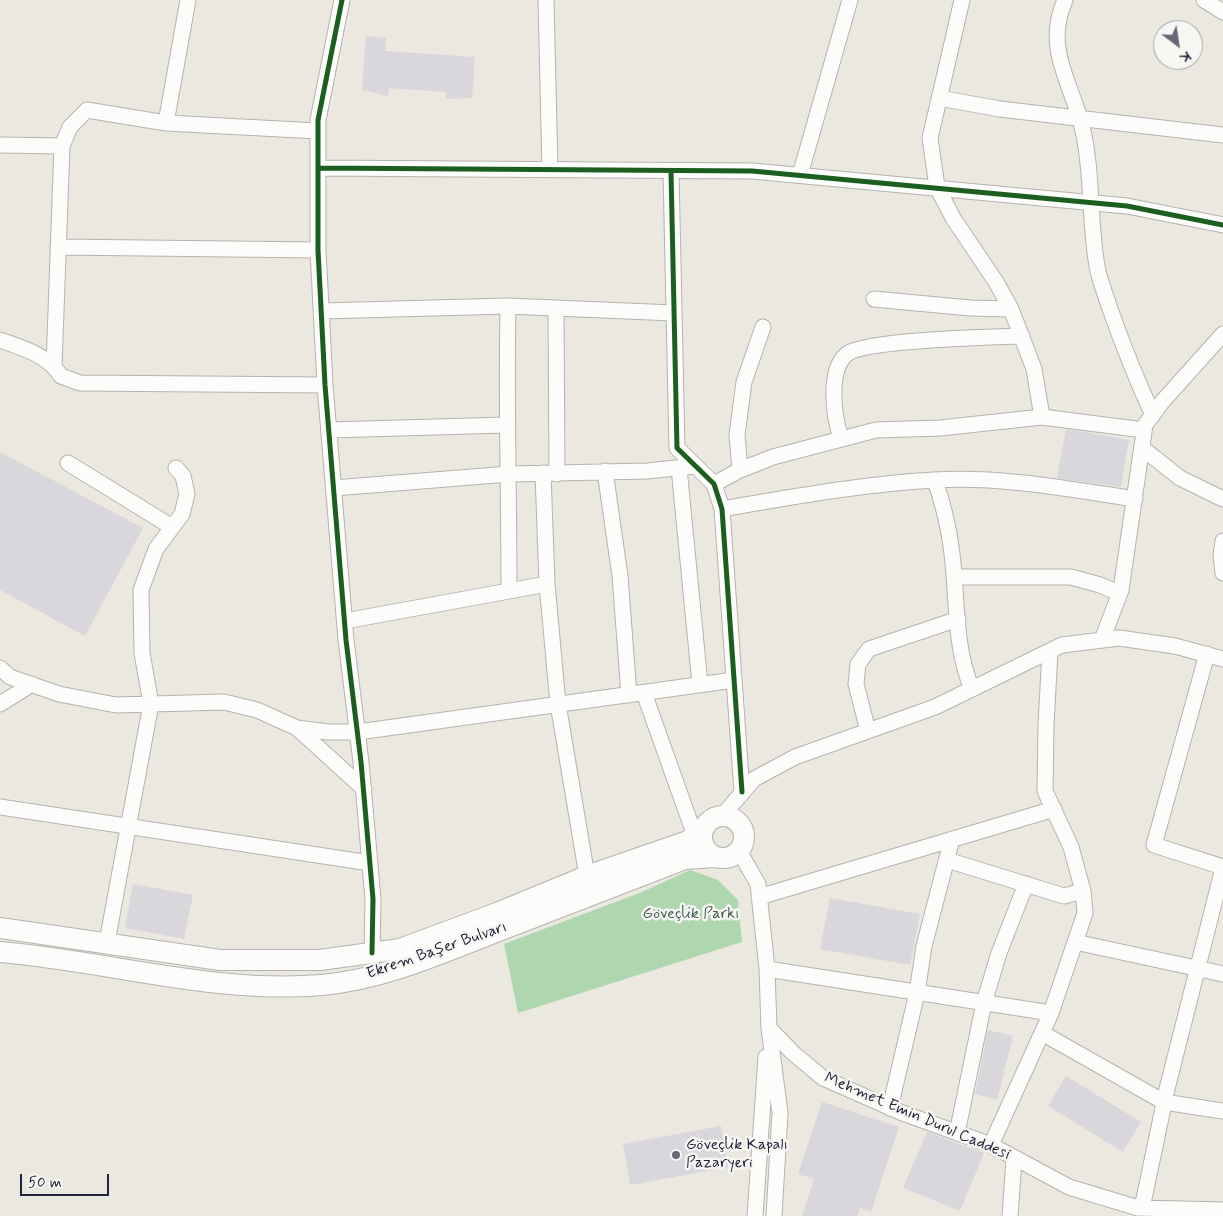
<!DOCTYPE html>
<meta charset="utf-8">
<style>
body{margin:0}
#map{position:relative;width:1223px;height:1216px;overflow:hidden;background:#ebe8df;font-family:Mynerve,sans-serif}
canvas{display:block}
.north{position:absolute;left:1153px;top:20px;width:50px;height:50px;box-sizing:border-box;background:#f6f6f2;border:1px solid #a1a1a9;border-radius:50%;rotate:149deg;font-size:14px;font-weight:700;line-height:20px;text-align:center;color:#22223b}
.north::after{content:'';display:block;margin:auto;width:18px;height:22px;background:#686774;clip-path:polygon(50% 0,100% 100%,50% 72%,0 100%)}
.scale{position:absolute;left:20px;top:1174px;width:89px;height:22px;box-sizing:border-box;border:2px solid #22223b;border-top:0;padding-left:6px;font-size:15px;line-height:18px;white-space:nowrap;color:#22223b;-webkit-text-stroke:4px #f6f6f2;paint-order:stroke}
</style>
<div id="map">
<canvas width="1223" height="1216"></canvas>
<div class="north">K</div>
<div class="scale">50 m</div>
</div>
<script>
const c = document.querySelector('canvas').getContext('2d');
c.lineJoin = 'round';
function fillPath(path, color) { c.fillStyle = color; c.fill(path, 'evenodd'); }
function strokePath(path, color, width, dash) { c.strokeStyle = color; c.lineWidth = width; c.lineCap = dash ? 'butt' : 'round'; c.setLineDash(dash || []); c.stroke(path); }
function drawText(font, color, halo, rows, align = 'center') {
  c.font = font + ' Mynerve,sans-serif'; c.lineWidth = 5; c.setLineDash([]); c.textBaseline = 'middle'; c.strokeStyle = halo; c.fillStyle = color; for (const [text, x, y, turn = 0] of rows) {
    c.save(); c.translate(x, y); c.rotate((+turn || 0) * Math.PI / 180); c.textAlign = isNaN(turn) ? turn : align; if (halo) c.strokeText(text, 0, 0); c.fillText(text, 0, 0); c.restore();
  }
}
fillPath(new Path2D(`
 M690,870L718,880L738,900L742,942L518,1013L504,944L642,892Z`), '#aed7af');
fillPath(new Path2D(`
 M366,36L386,38L385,51L475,57L472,98L445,99L446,92L389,88L388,96L362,90Z
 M1066,429L1129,440L1121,487L1057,478Z
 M0,452L143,528L85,636L0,590Z
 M133,884L193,895L184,939L125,928Z
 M830,898L920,914L910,965L820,949Z
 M988,1030L1013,1036L997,1100L975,1094Z
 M1066,1076L1141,1122L1123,1152L1048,1106Z
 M822,1102L899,1127L871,1212L860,1208L857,1216H802L814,1179L798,1174Z
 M721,1126L728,1167L630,1185L623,1144Z
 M927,1132L984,1153L960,1211L903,1188Z`), '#d9d6dc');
const minor = new Path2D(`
 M342,0L318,120V250L325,385L346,640L361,762L373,899L372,953
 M546,0L550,170
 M962,0L930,138L937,187L953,218L996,282L1011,309L1034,369L1042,417
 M1065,0C1043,50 1073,84 1083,131C1093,175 1089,221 1097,266C1099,279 1105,293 1109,306C1122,343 1136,379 1153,415
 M1204,0L1223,12
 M939,98L1000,109L1223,135
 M166,123L188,0
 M0,145L62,146
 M318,168L752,171L1127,206L1223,225
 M671,171L677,448L714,484L722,509L742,792
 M800,175L850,0
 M58,247L318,250
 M874,299L970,308L1011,309
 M508,306C506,401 509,496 509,590
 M556,308L557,474
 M321,311L508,306L674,313
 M0,340C23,348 48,355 61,376L80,383L325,385
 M54,366L62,146L70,127L87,110L166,123L318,131
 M329,430L506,425
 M841,438C834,418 827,370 847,354C864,340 993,337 1022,336
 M1142,448L1180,478L1223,499
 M68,463L172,527
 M679,468L700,684
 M740,470L773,457L876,430L940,428L1042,417L1144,430
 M605,471L620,576L629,695
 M543,473L547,584L558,704L587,876
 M935,480C942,501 948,524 951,546C958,594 953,644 972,689
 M714,484L740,470L737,435L744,382L763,327
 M334,488L509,474L647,471L695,466
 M722,509C792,497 863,484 934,480C1001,476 1069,489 1135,499
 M1223,541L1221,555L1223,573
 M954,577H1071L1100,585L1119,593
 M345,621L547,584
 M1102,640L1121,590L1145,425L1162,402L1223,334
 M1207,654L1154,845L1223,867
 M0,668L10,677L59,694L116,705L224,702L257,710L297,728L364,789
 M644,693L695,836
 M0,704L32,684
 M297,728L328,732H358L734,680
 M868,731L856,684L858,664L869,649L958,619
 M0,807L370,863
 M723,815L754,779L795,757L935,707L1062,645L1119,638L1175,646L1223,659
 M739,851L758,884L767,969L769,1028L780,1113L774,1216
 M947,860L1064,896L1083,891
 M759,897L1054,809
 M107,942L151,704L142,653L141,590L156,549L182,514L187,494L183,476L176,468
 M1075,942L1223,974
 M767,969L1051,1013
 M769,1028L793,1053L823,1078L900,1112L991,1145L1069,1187L1138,1208L1223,1210
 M1042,1033L1164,1102L1223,1111
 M890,1108L917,993L924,946L952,839
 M957,1133L984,1003L999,953L1026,884
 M991,1145L1051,1013L1085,913L1083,891L1071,847L1045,791L1046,725L1050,651
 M1142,1208L1167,1089L1223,868
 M755,1216L766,1057
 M1010,1216L1014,1159`);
const major = new Path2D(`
 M702 837a21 21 0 1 1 42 0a21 21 0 1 1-42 0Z
 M0,928L220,960H320L400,949L497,913L587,876L688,841L703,829
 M0,952C107,961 214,994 322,985C380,980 438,955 491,934C556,909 620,884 685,859L715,857`);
strokePath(minor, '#b5b3b0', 17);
strokePath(major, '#b5b3b0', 22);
strokePath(minor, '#fcfcfa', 15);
strokePath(major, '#fcfcfa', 20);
strokePath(new Path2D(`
 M342,0L318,120V250L325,385L346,640L361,762L373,899L372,953
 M318,168L752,171L1127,206L1223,225
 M671,171L677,448L714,484L722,509L742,792`), '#1b5e20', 5);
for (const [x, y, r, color] of [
 [676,1155,5,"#686774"]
]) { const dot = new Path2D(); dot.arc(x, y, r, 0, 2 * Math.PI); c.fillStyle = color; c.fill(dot); strokePath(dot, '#f6f6f2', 2); }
drawText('16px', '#425c56', '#f6f6f2', [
 ["Göveçlik Parkı",691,915]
]);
drawText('16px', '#22223b', '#f6f6f2', [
 ["Ekrem Başer Bulvarı",437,951,-19],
 ["Mehmet Emin Durul Caddesi",917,1117,23]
]);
drawText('16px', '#22223b', '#f6f6f2', [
 ["Göveçlik Kapalı",686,1146],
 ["Pazaryeri",686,1164]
], 'left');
</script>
